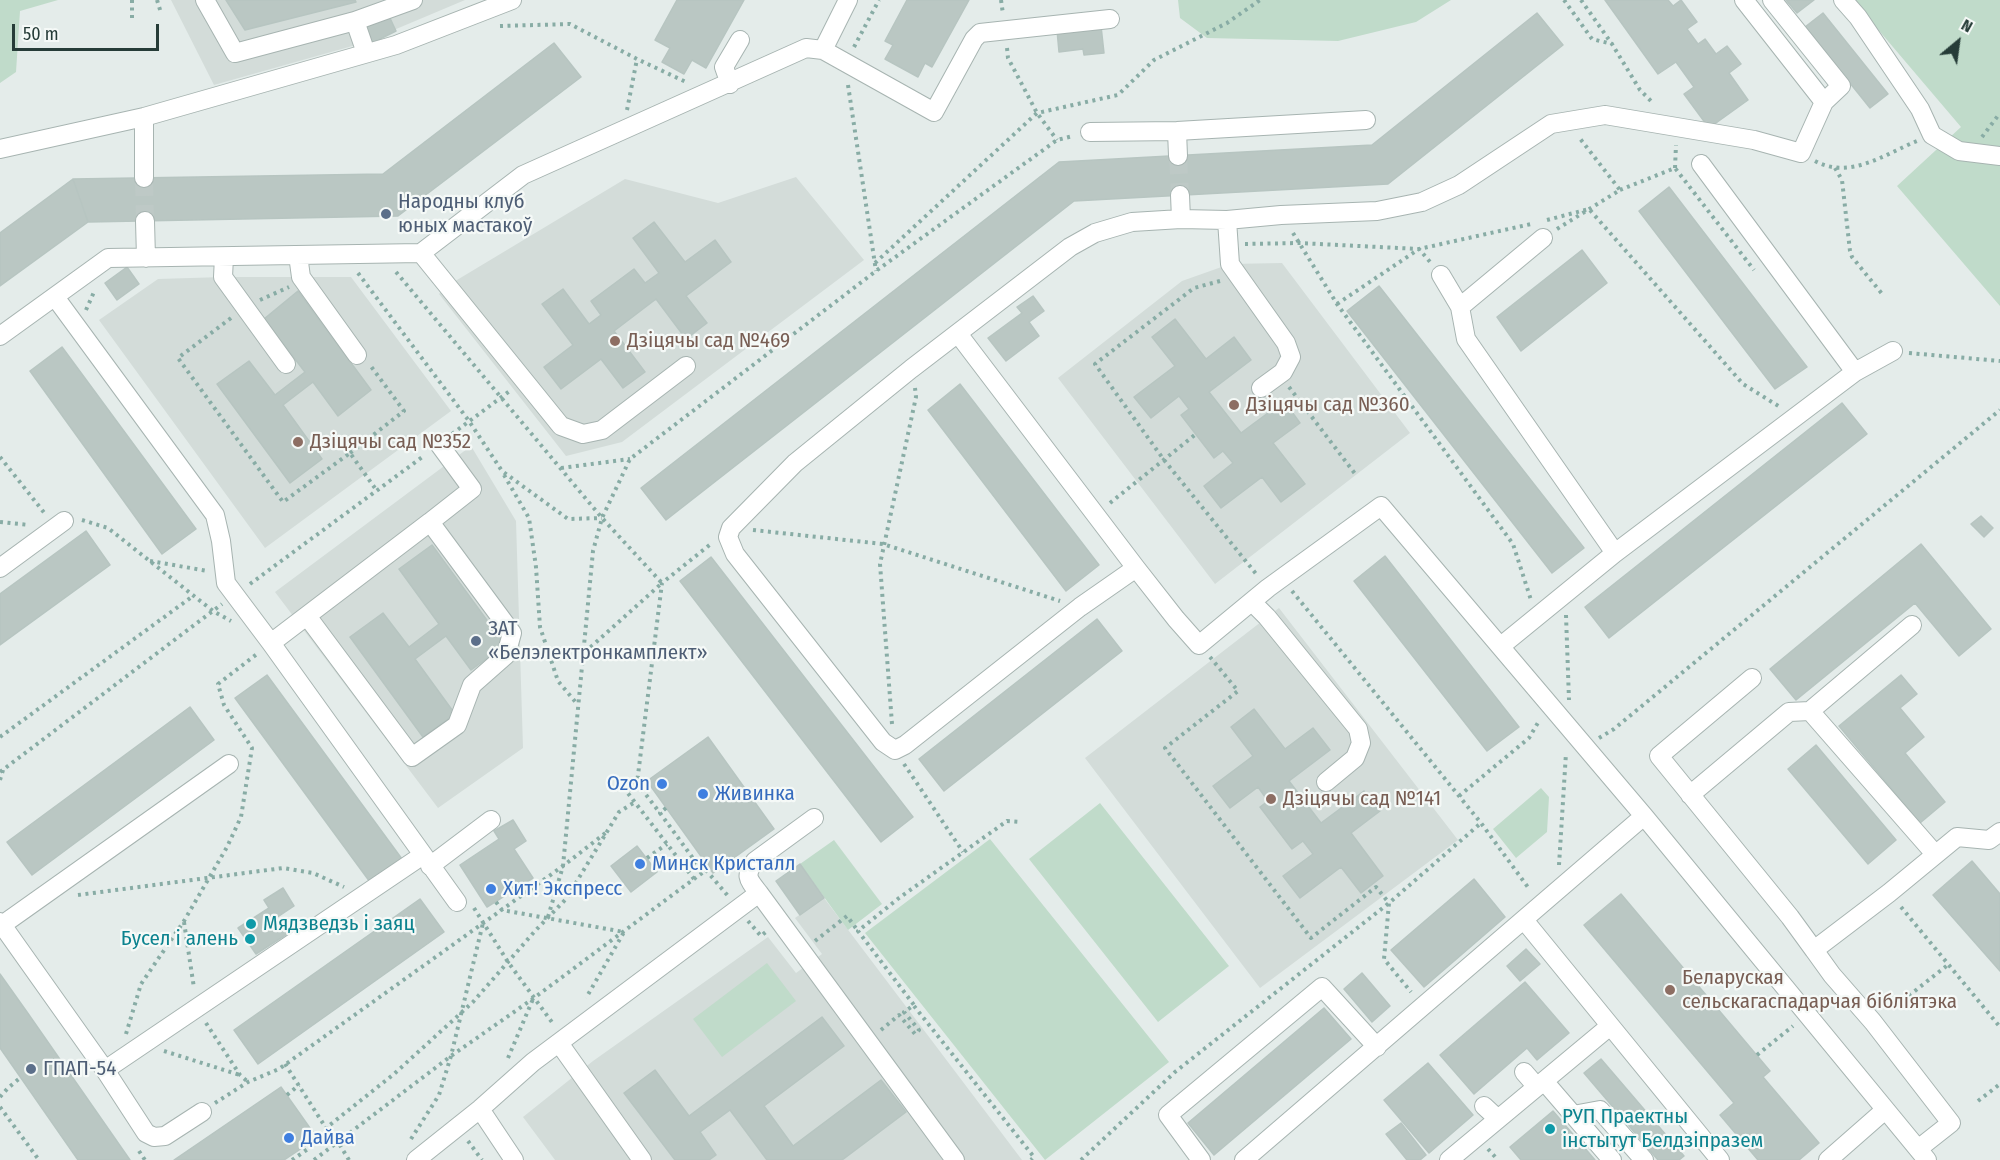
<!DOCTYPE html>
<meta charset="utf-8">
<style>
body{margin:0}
#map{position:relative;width:2000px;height:1160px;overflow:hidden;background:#e4ecea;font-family:"Fira Sans Condensed",sans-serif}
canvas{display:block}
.north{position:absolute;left:1928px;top:12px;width:60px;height:60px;-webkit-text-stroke:4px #f5f9f7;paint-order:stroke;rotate:29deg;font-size:16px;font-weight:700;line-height:24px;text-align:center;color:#263c38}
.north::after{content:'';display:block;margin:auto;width:21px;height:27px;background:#263c38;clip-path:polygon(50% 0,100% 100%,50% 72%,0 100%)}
.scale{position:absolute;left:12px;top:24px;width:147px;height:27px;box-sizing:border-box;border:3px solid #263c38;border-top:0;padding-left:8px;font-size:18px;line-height:21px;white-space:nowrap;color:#263c38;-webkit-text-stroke:4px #f5f9f7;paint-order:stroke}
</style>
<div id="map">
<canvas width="2000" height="1160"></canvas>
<div class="north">N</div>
<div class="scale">50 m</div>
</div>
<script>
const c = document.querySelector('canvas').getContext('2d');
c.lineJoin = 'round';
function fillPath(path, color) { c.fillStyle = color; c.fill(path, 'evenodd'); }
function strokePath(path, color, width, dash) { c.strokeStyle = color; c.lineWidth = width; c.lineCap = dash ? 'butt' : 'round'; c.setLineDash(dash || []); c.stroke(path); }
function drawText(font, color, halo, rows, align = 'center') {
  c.font = font + ' "Fira Sans Condensed",sans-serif'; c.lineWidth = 4.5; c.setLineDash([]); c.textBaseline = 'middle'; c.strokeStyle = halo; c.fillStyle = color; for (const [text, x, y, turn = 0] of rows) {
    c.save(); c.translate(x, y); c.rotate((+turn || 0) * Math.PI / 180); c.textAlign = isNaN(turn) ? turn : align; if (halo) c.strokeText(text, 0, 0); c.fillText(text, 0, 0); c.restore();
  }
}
fillPath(new Path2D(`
 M171,0H465L363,43L214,85Z
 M796,177L864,260L622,442L566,456L439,294L447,286L625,179L718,203Z
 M1282,263L1410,433L1215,584L1058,378L1182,281L1230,264Z
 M223,277H351L451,411L265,548L99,320L158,279Z
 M471,446L516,521L523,748L438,808L275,592Z
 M1279,608L1458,840L1260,988L1085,758Z
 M824,898L1022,1160H555L523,1117L593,1061L768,937L796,973L822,954L795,918Z`), '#d3dcd9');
fillPath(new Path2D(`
 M0,0H58L20,11L16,72L0,83Z
 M1178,0H1451L1416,22L1338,41L1207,38L1180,18Z
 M1853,0H2000V306L1897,186L1961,127Z
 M1541,788L1549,797L1547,832L1516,858L1493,829Z
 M1100,803L1229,966L1158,1022L1029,859Z
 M990,839L1169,1062L1045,1160L865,933Z
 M834,840L882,904L848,930L800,864Z
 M767,963L796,1001L722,1057L693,1019Z`), '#c0dbca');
const building = new Path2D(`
 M226,0H355L356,2L245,30Z
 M677,0H744L706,68L692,60L684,74L662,62L670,48L655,40Z
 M907,0H969L932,67L925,63L918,77L885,59L893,45L885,41Z
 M1605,0H1668L1673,6L1681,0L1697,22L1687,29L1698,44L1705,39L1716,54L1727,46L1741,64L1729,73L1748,100L1709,128L1684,94L1694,87L1676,62L1658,74Z
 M1786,0H1814L1797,13Z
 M1537,13L1563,45L1388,184L1074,201L666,520L641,488L1059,162L1372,145Z
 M1823,13L1888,94L1870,108L1805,27Z
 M389,16L396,31L372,43L364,28Z
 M1101,26L1104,53L1084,55L1083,49L1059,52L1057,30Z
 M554,43L581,77L398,216L88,222L73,179L383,174Z
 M73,179L88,222L0,286V233Z
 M1669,187L1807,367L1775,389L1639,211Z
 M654,222L685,262L715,240L731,262L686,296L707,323L686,339L656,299L614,331L645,372L623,388L601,359L561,389L544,367L573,345L542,304L563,289L589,324L601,315L591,301L634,269L645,283L659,273L633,238Z
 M1582,250L1607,283L1521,351L1497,317Z
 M127,267L139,284L117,300L105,283Z
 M1379,286L1584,548L1552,573L1347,311Z
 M298,291L371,390L338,416L313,382L283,405L322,459L290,483L217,384L249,361L275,395L305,372L264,319Z
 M1033,296L1044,311L1029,322L1039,336L1006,361L988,338L1022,313L1017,307Z
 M1175,319L1206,359L1234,337L1251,360L1209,392L1241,433L1284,401L1300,423L1273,443L1305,484L1281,502L1262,477L1221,508L1204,486L1233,463L1223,451L1214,458L1181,415L1189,409L1179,396L1151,418L1134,397L1175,366L1152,337Z
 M62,347L196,529L162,554L30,371Z
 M960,384L1099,565L1066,591L928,410Z
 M1842,403L1867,434L1609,638L1585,607Z
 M1981,516L1993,528L1984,537L1971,524Z
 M86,531L110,565L0,645V594Z
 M1921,544L1991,629L1959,656L1915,603L1796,700L1770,669Z
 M432,545L505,645L471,670L446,636L415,659L455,714L423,737L350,637L383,613L409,647L439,624L399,569Z
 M1385,556L1519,727L1487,751L1354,581Z
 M711,557L913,817L881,842L680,581Z
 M1097,619L1122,651L944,791L919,759Z
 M267,675L402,859L370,882L235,698Z
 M1901,675L1917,694L1900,708L1924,737L1905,753L1945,802L1920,823L1839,726Z
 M190,707L214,740L32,875L7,842Z
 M1254,709L1285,749L1313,728L1330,750L1289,781L1321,823L1364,791L1380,811L1351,833L1383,876L1361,893L1341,867L1300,898L1283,876L1313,854L1303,841L1292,849L1260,807L1268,801L1258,787L1230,808L1213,786L1253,756L1231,727Z
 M708,737L774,829L713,873L647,781Z
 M1816,745L1896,840L1868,864L1788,769Z
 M513,820L526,841L514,849L533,878L487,907L460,865L499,839L494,831Z
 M637,846L657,872L631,892L611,866Z
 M1972,861L2000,894V971L1933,895Z
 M800,864L824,898L800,915L776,881Z
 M1474,879L1505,917L1424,987L1391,950Z
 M283,888L294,906L276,918L287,934L256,954L238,928L269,908L264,900Z
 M1621,894L1770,1071L1763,1077L1819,1143L1799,1160H1758L1720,1115L1734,1103L1584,925Z
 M420,899L444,932L258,1064L234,1030Z
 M1526,949L1540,964L1520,981L1507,966Z
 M1362,973L1390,1006L1372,1022L1344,989Z
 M0,974L27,1012L130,1160H78L0,1048Z
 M1525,982L1569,1033L1537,1060L1527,1048L1474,1094L1440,1055Z
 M1324,1008L1351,1039L1214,1155L1188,1123Z
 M822,1017L844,1046L764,1106L793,1146L881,1080L906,1112L842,1160H767L730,1110L700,1132L716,1155L709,1160H675L624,1093L655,1070L689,1116Z
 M1601,1059L1684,1156L1679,1160H1658L1584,1073Z
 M1428,1063L1473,1115L1429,1153L1384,1100Z
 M281,1087L317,1138L284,1160H174Z
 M1553,1111L1595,1160H1521L1510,1147Z
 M1401,1123L1426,1155L1420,1160H1407L1386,1134Z`);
fillPath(building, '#bac7c3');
strokePath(building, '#b7c5c1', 1.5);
strokePath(new Path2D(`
 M1178,156L1180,195
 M144,178L145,221`), '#bec9c6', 18, [18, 9]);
const minor = new Path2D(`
 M205,0L235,53L355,21
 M1772,0L1841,86L1824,102
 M1843,0L1858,17L1920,109L1932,135L1959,151L2000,156
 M823,50L848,0
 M366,53L355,21L413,0
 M730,84L724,67L740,40
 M1177,131L1178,156
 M1090,132L1177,131L1366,120
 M0,149L144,117L396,45L512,0
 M1701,164L1855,372
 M144,178V117
 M1180,195L1181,219
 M1227,220L1230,264L1286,343L1291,357L1283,372L1261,388
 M145,221L146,258
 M421,253L561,426L583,434L602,430L686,366
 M298,255L301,277L357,355
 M224,257L223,277L286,364
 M1441,275L1460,307L1466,339L1615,553
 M55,297L215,515L221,541L226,583L271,643L457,902
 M1460,307L1543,238
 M959,335L1136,568L1176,619L1199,645L1268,588L1381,506L1644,816L1927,1160
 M0,336L108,258L421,253L523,175L806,48L823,50L934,112L974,39L980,33L1110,19
 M430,522L472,489L439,444
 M0,568L64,521
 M1136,568L1080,607L905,745L895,750L883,742L735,554L728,537L731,528L795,463L911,369L1070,247L1095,233L1132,222L1181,219L1227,220L1281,215L1377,211L1422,202L1459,185L1551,124L1605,115L1754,140L1801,153L1824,102L1744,0
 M1252,602L1267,617L1358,729L1361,743L1355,758L1326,782
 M271,643L430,522L512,633L506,655L472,685L457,725L412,757L307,616
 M1501,646L1615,553L1855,372L1893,351
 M1752,678L1659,756L1790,917L1814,950
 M1810,711L1935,854
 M1690,795L1789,712L1810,711L1912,625
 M430,866L491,820
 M759,893L955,1160
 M1524,920L1720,1160
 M0,922L105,1070L146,1133L154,1137L165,1136L202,1112
 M2,925L229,764
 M559,1043L642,1160
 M105,1070L423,855
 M1524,1072L1537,1087
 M1544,1081L1612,1160
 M1484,1106L1498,1119
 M480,1109L514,1160
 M1573,1115L1600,1110L1644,1160
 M1918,1149L1951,1123L1873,1022L1832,975L1814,950L1889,893L1957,837L1989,840L2000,832
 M416,1160L480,1109L533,1062L759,893C748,879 744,876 755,861L814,818
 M1201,1160L1168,1115L1322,987L1377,1047
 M1244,1160L1644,816
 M1449,1160L1610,1026
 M1828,1160L1885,1110`);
strokePath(minor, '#a7b4b1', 20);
strokePath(new Path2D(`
 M132,0V19
 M157,0L161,13
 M1001,0L1003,14
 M1564,0L1592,39L1612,44
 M1581,0L1612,44L1640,90L1654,104
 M500,26L570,24L637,59L686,82
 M854,47L879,0
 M1007,48L1008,58L1037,113L1057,140
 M848,85L876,271
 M627,110L637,59
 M1982,137L2000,113
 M1815,161C1850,180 1885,154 1917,141
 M1675,168L1676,145
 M1835,168L1842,180L1850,251L1852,257L1883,295
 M1620,190L1675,168L1754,270
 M1547,220L1589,209L1743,384L1780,407
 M1557,229L1620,190L1578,136
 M1293,233L1337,304L1513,544L1531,600
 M1245,244L1299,243L1419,249L1531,224
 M875,263L1037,113L1118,95L1154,60L1227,23L1260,0
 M396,272L602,518L662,583L584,653
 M358,273L469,421L502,471L568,519L602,518
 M1220,281L1194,288L1095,364L1164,460L1257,575
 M260,300L289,287
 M1337,304L1419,249L1431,263
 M86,310L94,292
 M231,318L178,358L283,502L350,453L377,491
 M1909,353L2000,361
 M1289,387L1356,475
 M452,434L511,390
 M350,453L404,411L370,365
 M0,457L46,515
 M561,468L630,459
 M504,475L529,518L536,567L540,627L558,681L578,705
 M1110,503L1196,434
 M82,520L108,528L213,611L231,621
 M0,522L29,525
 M753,530L883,544L1060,601
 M150,561L208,571
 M250,584L425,455
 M1292,591L1481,823L1530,890
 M1566,615L1569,700
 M1210,657L1238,691L1165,748L1311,938L1376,887L1389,903L1384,959L1411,992
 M892,724L880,564L916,397L915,388
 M0,737L193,596
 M1599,738L1614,729L2000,410
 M904,764L963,852
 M0,772L222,604
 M0,780L3,770
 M637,783L660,813
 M1459,796L1529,738L1539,721
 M666,808L660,813L703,872
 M647,858L667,844
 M1559,865L1566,753
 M694,879L627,792L637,783L662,583L712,543
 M78,895L283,868L313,873L344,887
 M496,902L502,910L624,932L586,998
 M1901,907L2000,1027
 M474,908L508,962L554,1025
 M548,917L563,866L593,551L602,518L630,459L876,271L1057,140L1073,136
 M748,921L761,936L767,931
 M184,922L194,988
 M815,941L847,916L858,931
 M1897,1005L1949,964
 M914,1006L1034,1157L1031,1160
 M206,1023L240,1075L248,1082
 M881,1030L899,1015L915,1034L919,1030L904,1012L914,1005L858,931L899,898L1007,821L1021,822
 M126,1034L141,984L184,921L227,847L241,817L252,748L224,705L218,684L257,654
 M164,1051L240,1075
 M1757,1055L1793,1026
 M508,1058L533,999
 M285,1064L326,1128
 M287,1095L299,1085
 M0,1097L8,1088L20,1078
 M1978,1101L2000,1084
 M215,1103L248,1082L279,1069L563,866L608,831
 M0,1107L39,1160
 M411,1139L439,1095L451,1056L483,923
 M468,1141L482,1160
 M1488,1149L1498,1160
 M139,1151L145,1160
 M292,1160L331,1133
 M314,1160L451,1056L534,998L706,870L728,896
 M349,1160L338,1142L326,1128L394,1074L473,1002L535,931L566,899L619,812L635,802
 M1081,1160L1175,1072L1389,903L1481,823`), '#88aca5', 4, [3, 4.5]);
strokePath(minor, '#fff', 18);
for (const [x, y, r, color] of [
 [386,214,6,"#5c6f8a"],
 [615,341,6,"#8d6e63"],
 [1234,405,6,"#8d6e63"],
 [298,442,6,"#8d6e63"],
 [476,641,6,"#5c6f8a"],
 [662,784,6,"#3f7fe0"],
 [703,794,6,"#3f7fe0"],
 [1271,799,6,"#8d6e63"],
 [640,864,6,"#3f7fe0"],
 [491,889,6,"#3f7fe0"],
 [251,924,6,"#0f9aa8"],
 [250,939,6,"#0f9aa8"],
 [1670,990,6,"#8d6e63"],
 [31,1069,6,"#5c6f8a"],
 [1550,1129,6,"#0f9aa8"],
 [289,1138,6,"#3f7fe0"]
]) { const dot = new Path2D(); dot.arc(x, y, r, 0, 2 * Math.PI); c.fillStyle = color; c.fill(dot); strokePath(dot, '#f5f9f7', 2); }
drawText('21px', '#4e5e75', '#f5f9f7', [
 ["Народны клуб",398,202],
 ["юных мастакоў",398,226],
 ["ЗАТ",488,629],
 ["«Белэлектронкамплект»",488,653],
 ["ГПАП-54",43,1069]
], 'left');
drawText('21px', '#785e54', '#f5f9f7', [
 ["Дзіцячы сад №469",627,341],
 ["Дзіцячы сад №360",1246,405],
 ["Дзіцячы сад №352",310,442],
 ["Дзіцячы сад №141",1283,799],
 ["Беларуская",1682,978],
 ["сельскагаспадарчая бібліятэка",1682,1002]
], 'left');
drawText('21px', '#366cbe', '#f5f9f7', [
 ["Ozon",650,784,"right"],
 ["Живинка",715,794],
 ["Минск Кристалл",652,864],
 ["Хит! Экспресс",503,889],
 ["Дайва",301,1138]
], 'left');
drawText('21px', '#0d838f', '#f5f9f7', [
 ["Мядзведзь і заяц",263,924],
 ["Бусел і алень",238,939,"right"],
 ["РУП Праектны",1562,1117],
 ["інстытут Белдзіпразем",1562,1141]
], 'left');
</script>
